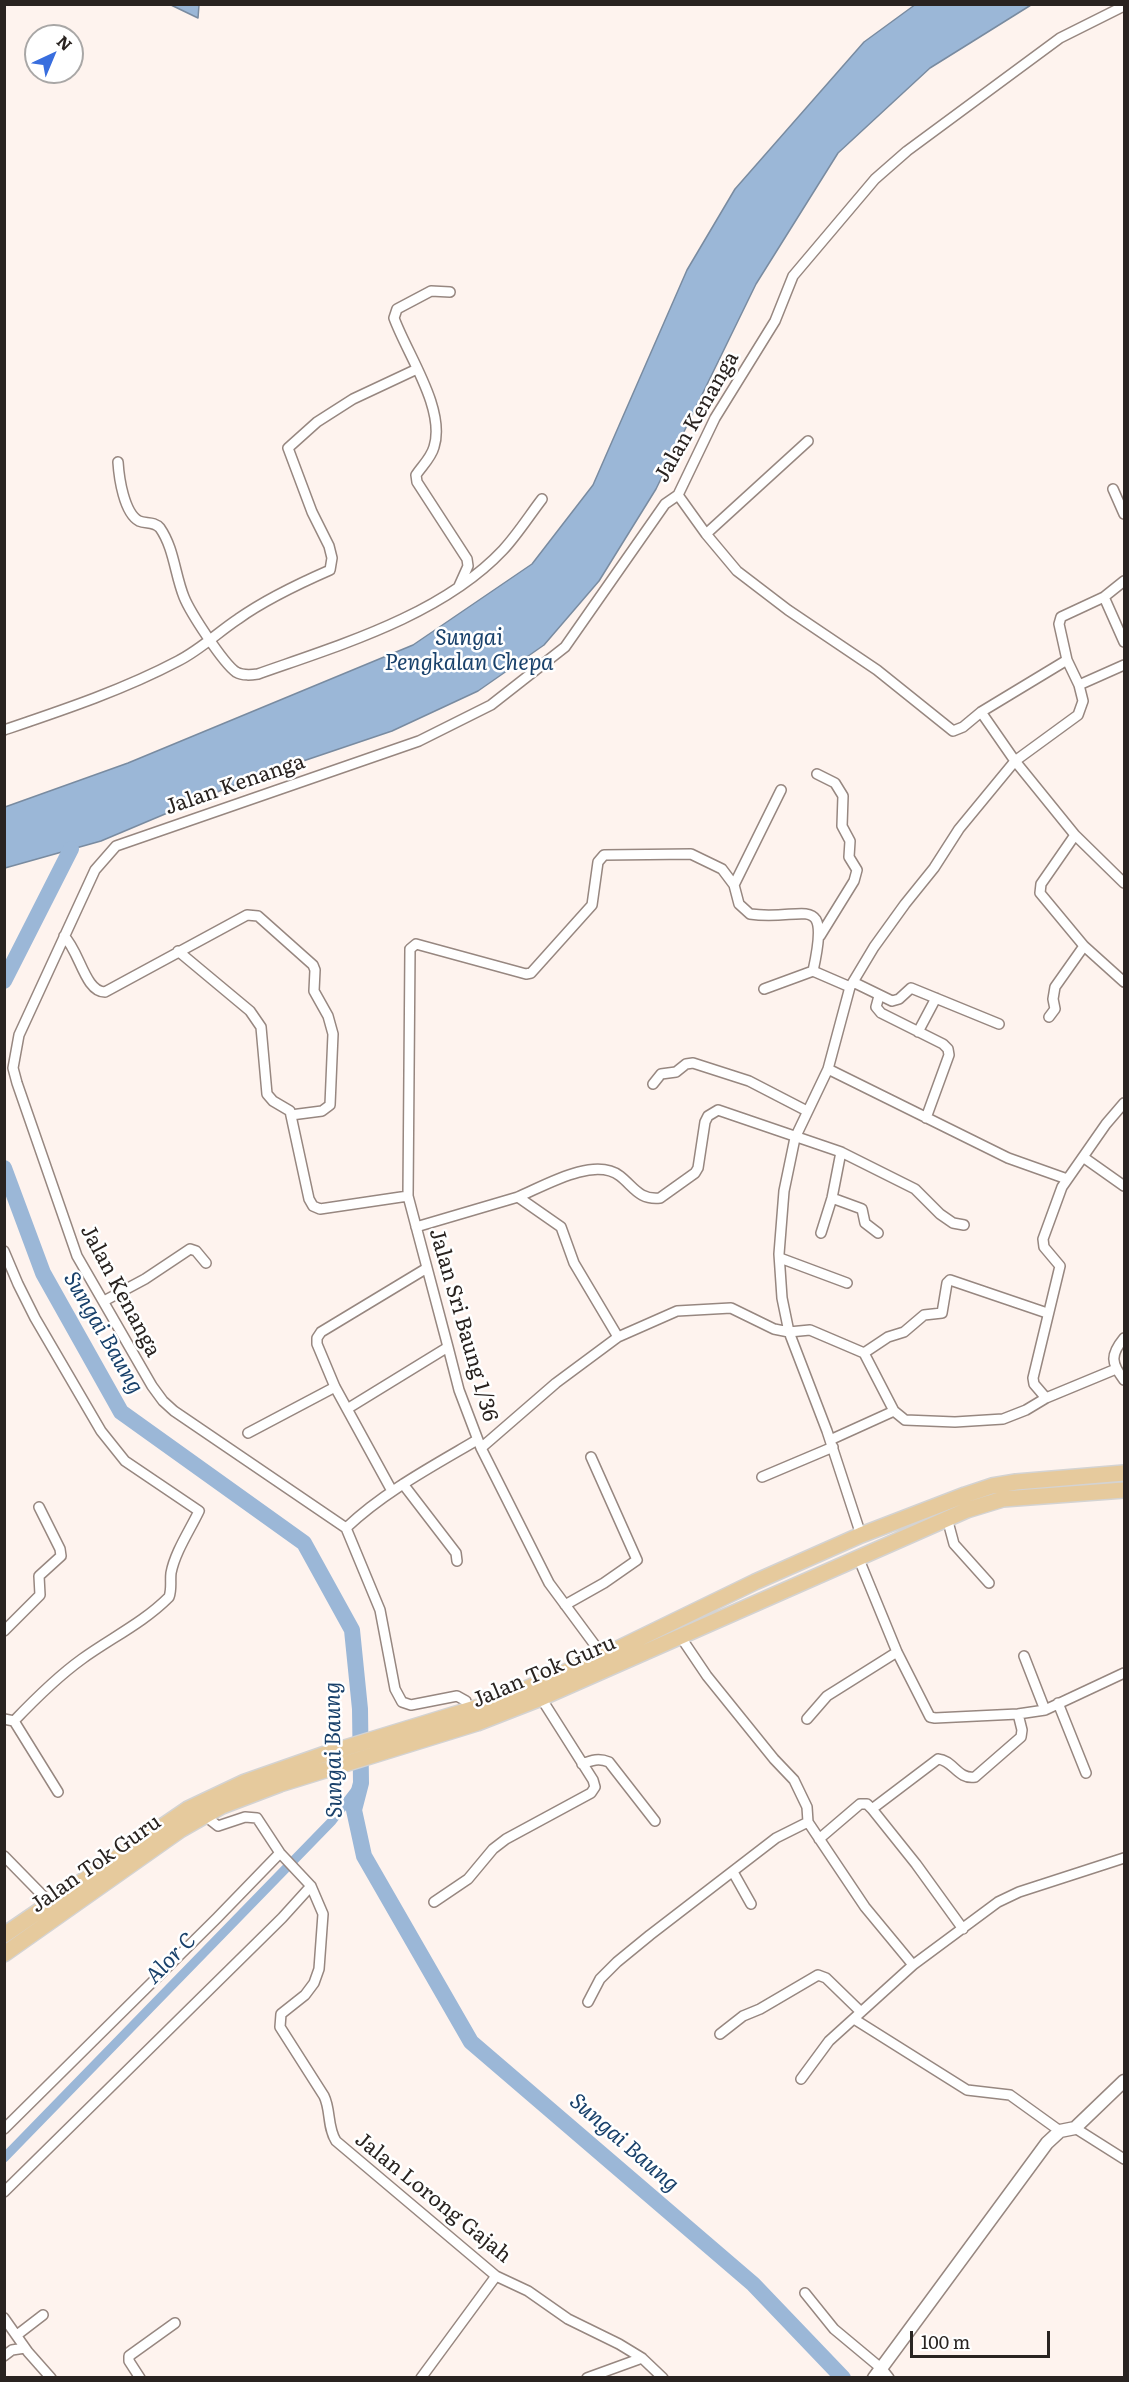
<!DOCTYPE html>
<style>
body{margin:0}
#map{position:relative;width:1129px;height:2382px;overflow:hidden;background:#fef3ee;font-family:Literata,serif}
canvas{display:block}
.frame{position:absolute;inset:0;border:6px solid #292320;pointer-events:none}
.north{position:absolute;left:24px;top:24px;width:60px;height:60px;box-sizing:border-box;background:#fff;border:2px solid #a9a7a6;border-radius:50%;rotate:44deg;font-size:16px;font-weight:700;line-height:24px;text-align:center;color:#292320}
.north::after{content:'';display:block;margin:auto;width:21px;height:27px;background:#396ede;clip-path:polygon(50% 0,100% 100%,50% 72%,0 100%)}
.scale{position:absolute;left:910px;top:2331px;width:140px;height:27px;box-sizing:border-box;border:3px solid #292320;border-top:0;padding-left:8px;font-size:18px;line-height:21px;white-space:nowrap;color:#292320;-webkit-text-stroke:4px #fff;paint-order:stroke}
</style>
<div id="map">
<canvas width="1129" height="2382"></canvas>
<div class="frame"></div>
<div class="north">N</div>
<div class="scale">100 m</div>
</div>
<script>
const c = document.querySelector('canvas').getContext('2d');
c.lineJoin = 'round';
function fillPath(path, color) { c.fillStyle = color; c.fill(path, 'evenodd'); }
function strokePath(path, color, width, dash) { c.strokeStyle = color; c.lineWidth = width; c.lineCap = dash ? 'butt' : 'round'; c.setLineDash(dash || []); c.stroke(path); }
function drawText(font, color, halo, rows, align = 'center') {
  c.font = font + ' Literata,serif'; c.lineWidth = 5; c.setLineDash([]); c.textBaseline = 'middle'; c.strokeStyle = halo; c.fillStyle = color; for (const [text, x, y, turn = 0] of rows) {
    c.save(); c.translate(x, y); c.rotate((+turn || 0) * Math.PI / 180); c.textAlign = isNaN(turn) ? turn : align; if (halo) c.strokeText(text, 0, 0); c.fillText(text, 0, 0); c.restore();
  }
}
const water = new Path2D(`
 M916,4L1031,5L930,68L838,153L756,284L656,489L599,581L544,645L478,691L392,731L241,782L101,841L5,868V807L128,763L413,645L532,564L593,485L687,270L735,189L864,42Z
 M171,5H199L198,18Z`);
fillPath(water, '#9bb7d7');
strokePath(water, '#798ba0', 1.5);
strokePath(new Path2D(`
 M4,2158L332,1821L361,1783`), '#9bb7d7', 9);
strokePath(new Path2D(`
 M4,981L71,849
 M4,1168L43,1273L121,1412L304,1543L352,1630L360,1709L361,1783L354,1810L364,1856L471,2042L753,2284L843,2378`), '#9bb7d7', 16);
const minor = new Path2D(`
 M450,292L431,291L397,309L394,318C407,354 446,409 434,447C431,458 422,466 416,475L417,482L467,559L468,566L459,586
 M118,462C119,478 124,513 139,521C146,524 154,521 160,528C174,548 175,575 184,597C190,612 223,663 236,672C243,676 251,675 258,674C340,645 442,615 503,550C517,535 529,516 542,499
 M1113,489L1124,514
 M678,495L706,534L737,571L788,610L877,670L953,731L963,727L981,712L1067,660L1079,685L1124,665
 M706,534L808,441
 M1104,597L1124,642
 M1067,660L1059,624L1061,617L1104,597L1124,581
 M1079,685L1083,701L1078,715L1015,761L1075,835L1041,884L1040,893L1084,946L1124,982
 M4,730C63,710 123,690 178,661C200,650 217,633 238,619C266,599 298,584 330,570L332,558L329,546L312,512L288,448L317,422L353,399L417,369
 M817,774L835,783L843,796L842,826L850,841L849,857L857,870L854,881L820,936
 M1075,835L1124,883
 M734,885L781,790
 M64,936C80,952 85,992 105,992L247,915L258,916L313,965L315,970L314,991L328,1016L333,1034L330,1105L322,1111L291,1115
 M178,951L250,1011L261,1027L267,1094L273,1101L290,1111L309,1199L313,1206L320,1209L408,1196
 M853,982L892,1001L899,999L911,988L999,1024
 M764,989L813,971
 M879,996L876,1007L881,1013L943,1044L948,1049L949,1055L926,1118
 M1049,1017L1055,1009L1053,999L1055,987L1084,946
 M918,1032L936,998
 M828,1069L1008,1158L1067,1179
 M653,1084L661,1074L676,1072L686,1064L693,1063L749,1081L807,1111
 M1083,1157L1124,1186
 M518,1197C544,1186 594,1156 620,1176C634,1187 639,1200 660,1198L695,1173L698,1168L705,1122L708,1116L718,1110L841,1152L915,1189L940,1214L953,1223L964,1225
 M832,1198L862,1209L865,1223L878,1233
 M416,1227L518,1197L561,1227L574,1263L618,1337
 M821,1233L832,1198L841,1152
 M4,1251L18,1284L35,1318L101,1431L125,1461L199,1511C190,1530 175,1552 171,1573C170,1581 172,1589 169,1597C143,1623 111,1638 82,1659C57,1677 35,1699 14,1721L4,1719
 M780,1258L847,1283
 M104,1301L145,1279L190,1249L196,1251L206,1263
 M1124,1338C1110,1355 1111,1363 1124,1380
 M864,1353L894,1411
 M1046,1398L1034,1384L1033,1378L1060,1266L1044,1247L1043,1239L1062,1187L1106,1124L1124,1103
 M347,1409L448,1347
 M248,1433L335,1387
 M830,1440L894,1411L905,1420L955,1422L1003,1419L1026,1410L1046,1398L1116,1369
 M481,1448L556,1383L618,1337L677,1311L731,1308L774,1329L789,1332L810,1330L864,1353L888,1337L904,1332L924,1315L942,1313L947,1283L950,1280L1047,1313
 M762,1477L833,1447
 M403,1484L456,1553L457,1561
 M392,1491L335,1387L317,1344V1338L321,1332L427,1268
 M947,1518L954,1544L989,1583
 M346,1528C384,1492 431,1467 477,1440
 M861,1535L827,1431L789,1332L782,1298L779,1254L784,1191L795,1138L828,1069L850,987L874,947L905,904L934,868L959,829L1015,761L981,712
 M858,1557L897,1652L930,1717L935,1718L1018,1714L1045,1710L1124,1673
 M565,1605L604,1583L637,1560L591,1457
 M4,1631L40,1595L39,1576L61,1556L60,1549L39,1507
 M680,1636L707,1676L774,1759L794,1780L807,1807L808,1822L865,1907L913,1965
 M603,1656L549,1583L481,1448L459,1390L448,1347L408,1196L410,949L416,944L526,974L531,973L592,905L598,862L604,855L691,854L722,869L734,885L739,904L750,914C804,922 831,888 813,971L850,987
 M1024,1656L1045,1710
 M1058,1703L1086,1773
 M468,1712L466,1701L457,1696L411,1705L402,1702L395,1689L380,1610L346,1528L174,1411L163,1401L152,1386L77,1256L17,1083L13,1068L19,1035L95,870L116,846L419,741L491,705L565,647L665,504L678,495L715,418L775,321L793,276L875,179L907,151L1060,38L1124,6
 M807,1719L827,1696L897,1652
 M14,1721L58,1792
 M582,1764C592,1760 599,1758 609,1762L655,1821
 M872,1809L916,1864L963,1929
 M204,1815L218,1826L245,1817L257,1818L280,1853L311,1886L323,1914L319,1969L314,1983L305,1995L281,2014L280,2027L324,2096C331,2110 327,2127 336,2141L496,2276L528,2291L568,2319L619,2344L642,2358L663,2378
 M819,1839L860,1804H867L872,1809L938,1759C953,1760 958,1780 975,1777L1021,1737L1022,1730L1018,1714
 M4,1856L50,1903
 M733,1872L751,1904
 M434,1902L468,1879L493,1849L506,1839L591,1793L595,1787L593,1780L541,1698
 M588,2002L600,1979L617,1962L650,1935L776,1838L808,1822
 M854,2019L967,2090L1010,2095L1060,2131
 M720,2034L743,2016L760,2009L818,1975L826,1978L861,2012
 M801,2079L829,2041L913,1965L998,1902L1019,1892L1124,1858
 M1075,2128L1124,2159
 M4,2129L217,1918L280,1853
 M4,2192L282,1918L311,1886
 M805,2293L834,2329L882,2369L889,2378
 M4,2318L28,2352L51,2378
 M17,2335L43,2315
 M4,2356L12,2350L25,2348
 M140,2378L129,2361V2356L175,2323
 M421,2378L496,2276
 M587,2378L642,2358`);
const tertiary = new Path2D(`
 M874,2378L1047,2143L1060,2131L1075,2128L1124,2081`);
const primary = new Path2D(`
 M4,1935L188,1809L245,1782L325,1754L495,1702L603,1656L755,1582L861,1535L965,1495L992,1486L1016,1482L1124,1473
 M4,1954L180,1830L222,1806L280,1784L477,1723L541,1698L967,1510L1003,1499L1124,1490`);
strokePath(minor, '#978780', 12);
strokePath(tertiary, '#978780', 15);
strokePath(primary, '#d4d3d2', 18);
strokePath(minor, '#fff', 9);
strokePath(tertiary, '#fff', 12);
strokePath(primary, '#e6ca9d', 15);
drawText('21px', '#292320', '#fff', [
 ["Jalan Kenanga",697,417,-60],
 ["Jalan Kenanga",235,785,-19],
 ["Jalan Kenanga",120,1291,62],
 ["Jalan Sri Baung 1/36",463,1325,74],
 ["Jalan Tok Guru",544,1672,-23],
 ["Jalan Tok Guru",96,1864,-35],
 ["Jalan Lorong Gajah",433,2198,39]
]);
drawText('italic 22px', '#19416b', '#fff', [
 ["Sungai",469,639],
 ["Pengkalan Chepa",469,664],
 ["Sungai Baung",103,1333,60],
 ["Sungai Baung",334,1750,-91],
 ["Alor C",171,1959,-46],
 ["Sungai Baung",624,2143,41]
]);
</script>
